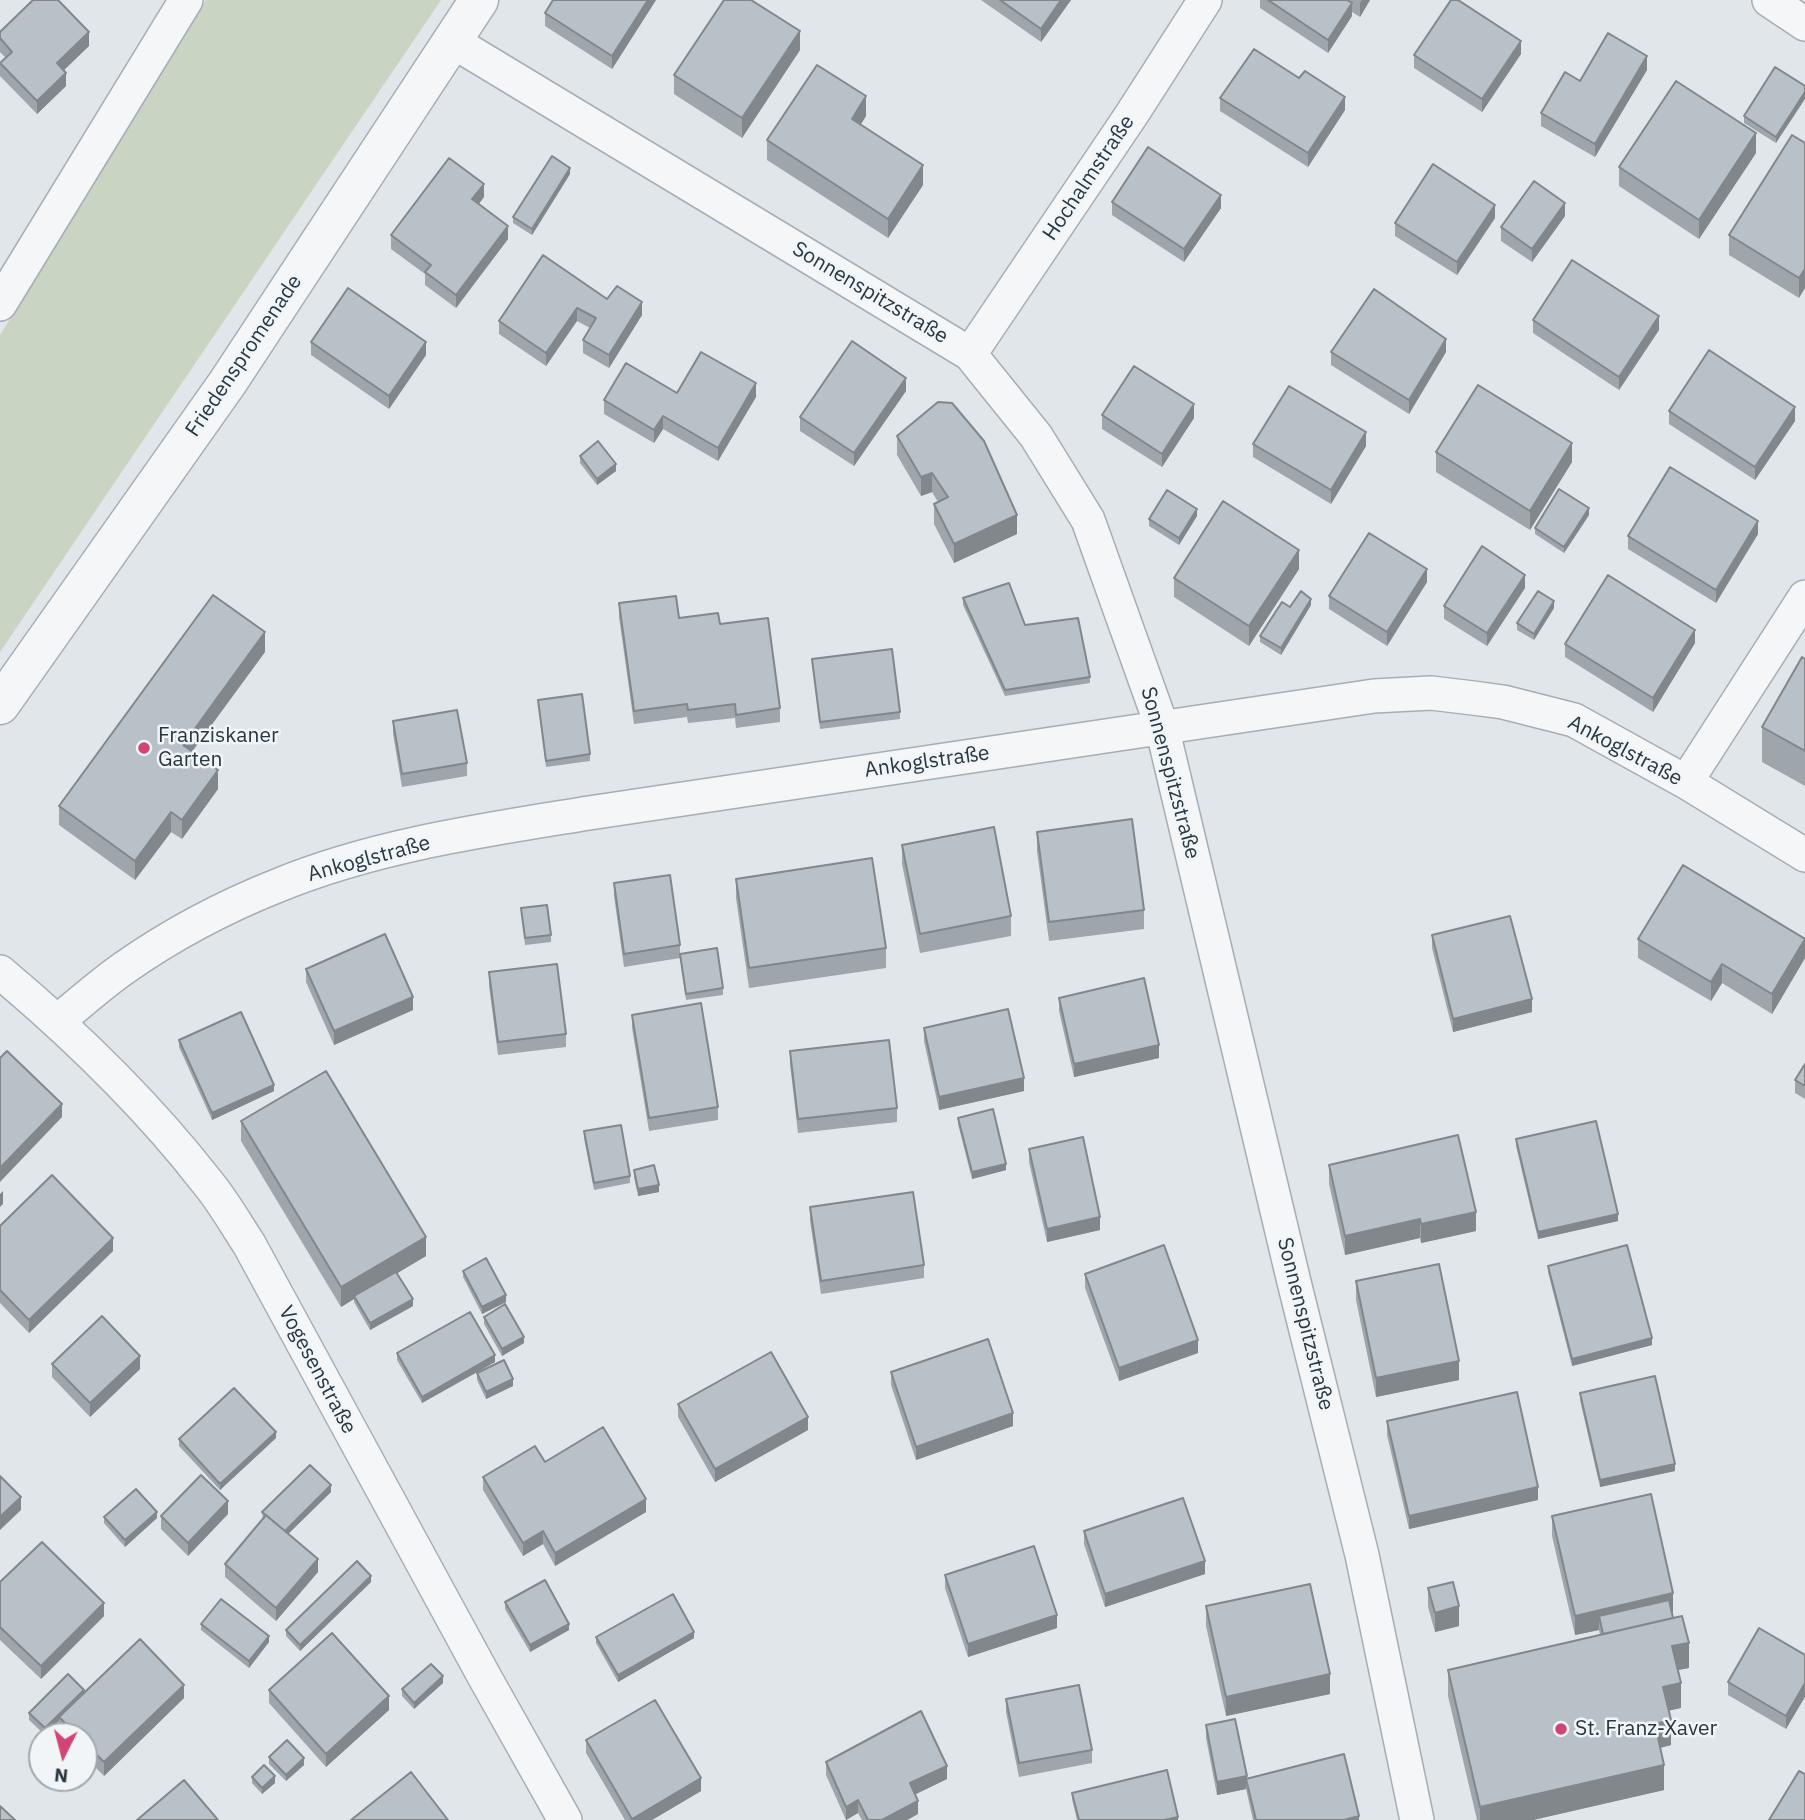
<!DOCTYPE html>
<meta charset="utf-8">
<style>
body{margin:0}
#map{position:relative;width:1805px;height:1820px;overflow:hidden;background:#e1e6ea;font-family:"IBM Plex Sans",sans-serif}
canvas{display:block}
.north{position:absolute;left:28px;top:1722px;width:70px;height:70px;box-sizing:border-box;background:#f1f5f7;border:2px solid #a1a9af;border-radius:50%;rotate:186deg;font-size:19px;font-weight:700;line-height:28px;text-align:center;color:#293742}
.north::after{content:'';display:block;margin:auto;width:24px;height:32px;background:#d14474;clip-path:polygon(50% 0,100% 100%,50% 72%,0 100%)}
</style>
<div id="map">
<canvas width="1805" height="1820"></canvas>
<div class="north">N</div>
</div>
<script>
const c = document.querySelector('canvas').getContext('2d');
c.lineJoin = 'round';
function fillPath(path, color) { c.fillStyle = color; c.fill(path, 'evenodd'); }
function strokePath(path, color, width, dash) { c.strokeStyle = color; c.lineWidth = width; c.lineCap = dash ? 'butt' : 'round'; c.setLineDash(dash || []); c.stroke(path); }
function drawText(font, color, halo, rows, align = 'center') {
  c.font = font + ' "IBM Plex Sans",sans-serif'; c.lineWidth = 5; c.setLineDash([]); c.textBaseline = 'middle'; c.strokeStyle = halo; c.fillStyle = color; for (const [text, x, y, turn = 0] of rows) {
    c.save(); c.translate(x, y); c.rotate((+turn || 0) * Math.PI / 180); c.textAlign = isNaN(turn) ? turn : align; if (halo) c.strokeText(text, 0, 0); c.fillText(text, 0, 0); c.restore();
  }
}
fillPath(new Path2D(`
 M206,0H441L0,652V335Z`), '#cad4c2');
const minor = new Path2D(`
 M1769,0L1805,24
 M452,41L970,354L1036,436L1088,520L1162,727L1294,1282L1362,1555L1417,1820
 M0,304L186,0
 M970,354L1132,114L1205,0
 M1686,782L1805,597
 M0,972C75,1035 147,1105 207,1182C223,1201 235,1223 249,1244L484,1676L565,1820
 M58,1021C80,1003 101,984 124,968C171,935 226,906 279,885C377,845 485,830 589,813L1374,696L1431,693L1473,698L1503,702L1574,720L1686,782L1805,855`);
const tertiary = new Path2D(`
 M0,705L228,382L479,0`);
strokePath(minor, '#a6aeb4', 36);
strokePath(tertiary, '#a6aeb4', 41);
strokePath(minor, '#f4f6f8', 33);
strokePath(tertiary, '#f4f6f8', 38);
fillPath(new Path2D(`
 M656,0L612,69L545,26V13Z
 M981,0H1071L1041,42Z
 M1260,0H1370L1360,17L1352,12V16L1328,53L1260,8Z
 M0,32L89,46L63,70L66,86L37,114L0,76V63L6,58L0,52Z
 M800,50L742,138L674,94V75Z
 M1521,54L1482,112L1414,68V55Z
 M1647,70L1595,157L1541,126V113L1580,81Z
 M1299,78L1345,110L1308,167L1220,111V98Z
 M1805,86L1776,143L1744,123V116Z
 M866,116L860,125L923,185L888,238L767,160V140Z
 M1805,143L1799,298L1729,255V235Z
 M1756,153L1699,239L1619,186V167Z
 M570,174L532,235L513,223V217Z
 M484,197L479,204L508,239L456,308L425,285V274L391,249V235Z
 M1112,202L1221,208L1184,262L1112,215Z
 M1565,216L1532,262L1501,241V227Z
 M1495,218L1457,275L1395,236V223Z
 M607,299L642,315L609,368L583,353V340L590,328L577,321L546,366L499,334V321Z
 M1533,320L1659,330L1619,390L1533,333Z
 M311,342L426,355L389,409L311,355Z
 M1331,352H1446L1409,414L1331,365Z
 M906,391L854,466L800,431V417Z
 M677,393L756,397L718,461L663,429L654,443L604,414V400Z
 M1669,411L1795,421L1755,480L1669,424Z
 M1102,415L1194,418L1162,467L1102,429Z
 M897,436L1017,534L954,563L934,524V504L938,502L932,492L921,496L897,455Z
 M1253,444L1366,446L1331,504L1253,457Z
 M1436,452L1572,462L1530,530L1436,472Z
 M580,456L616,471L597,485L580,463Z
 M1589,515L1564,553L1535,534V528Z
 M1197,516L1179,545L1149,526V519Z
 M1758,534L1716,603L1628,549V536Z
 M1299,569L1249,646L1174,597V578Z
 M1427,582L1387,646L1329,609V596Z
 M1525,588L1487,646L1444,619V606Z
 M963,598L1025,625L1090,677V683L1005,696L963,605Z
 M619,603L679,618L720,624L780,708V722L736,728L735,718L688,723L687,717L634,724L619,617Z
 M1311,605L1281,655L1260,642V636L1290,607Z
 M1554,608L1534,640L1517,630V623Z
 M1695,643L1653,712L1565,657V644Z
 M265,652L192,751L218,789L182,839L171,832L135,880L59,825V806Z
 M812,659L900,712V719L820,729Z
 M1805,659V786L1762,762V727Z
 M538,700L590,754V761L546,767Z
 M393,721L467,763V776L402,787L393,734Z
 M1037,832L1144,910V929L1049,941L1037,851Z
 M902,845L1011,916V936L920,953L902,864Z
 M736,879L886,948V968L749,988L736,898Z
 M614,883L680,945V954L723,988V995L686,1000L680,958L624,967L614,896Z
 M521,908L551,935V942L525,945Z
 M1432,935L1532,1012L1453,1032L1432,948Z
 M1638,939L1805,958L1772,1014L1722,983L1711,1001L1638,958Z
 M306,969L413,1010L334,1045L306,982Z
 M489,972L566,1034V1047L498,1055L489,986Z
 M1059,998L1159,1058L1074,1077L1059,1011Z
 M632,1015L718,1107V1120L649,1131L632,1028Z
 M924,1028L1024,1091L939,1110L924,1041Z
 M179,1040L274,1091L212,1120L179,1047Z
 M790,1051L897,1108V1122L798,1133L790,1064Z
 M1805,1064V1099L1795,1093V1080Z
 M958,1118L1006,1170L972,1179L958,1124Z
 M241,1121L426,1256L397,1273L413,1306L370,1330L354,1302V1299L341,1307L241,1141Z
 M584,1131L630,1176V1183L594,1190L584,1138Z
 M1516,1139L1618,1221L1538,1239L1516,1146Z
 M1029,1149L1100,1230L1047,1242L1029,1162Z
 M1329,1165L1476,1231L1421,1243L1420,1238L1345,1255L1329,1184Z
 M634,1170L659,1192L638,1196L634,1177Z
 M810,1207L924,1265V1278L821,1294L810,1221Z
 M0,1226L113,1251L29,1333L0,1303Z
 M1548,1266L1652,1345L1572,1366L1548,1272Z
 M463,1271L506,1302L482,1314L463,1277Z
 M1085,1274L1198,1353L1119,1381L1085,1288Z
 M1356,1281L1459,1380L1376,1397L1356,1300Z
 M484,1317L524,1343L502,1356L484,1324Z
 M397,1353L495,1362L422,1403L397,1360Z
 M52,1364L140,1369L90,1417L52,1377Z
 M891,1372L1013,1426L916,1460L891,1385Z
 M477,1373L513,1386L486,1399L477,1380Z
 M1580,1393L1675,1471L1600,1487L1580,1400Z
 M678,1404L808,1430L715,1482L678,1417Z
 M1387,1421L1538,1500L1409,1529L1387,1435Z
 M276,1438L220,1490L179,1446V1439Z
 M545,1462L646,1512L555,1566L543,1544L523,1556L483,1490V1477Z
 M331,1492L288,1534L318,1572L276,1621L225,1577V1564L263,1519L262,1512Z
 M228,1514L188,1556L161,1529V1516Z
 M1552,1516L1673,1612L1672,1613L1689,1668L1678,1670L1681,1708L1669,1710L1671,1745L1660,1748L1664,1790L1533,1820H1477L1448,1696V1670L1600,1635L1599,1630L1575,1635L1552,1536Z
 M104,1517L157,1518L125,1547L104,1523Z
 M1084,1531L1205,1574L1105,1607L1084,1544Z
 M945,1575L1057,1628L968,1657L945,1588Z
 M0,1582L104,1616L41,1679L0,1640Z
 M371,1582L300,1651L286,1636V1630Z
 M1428,1588L1459,1626L1435,1632L1428,1607Z
 M505,1602L569,1630L530,1652L505,1609Z
 M1206,1606L1330,1694L1226,1716L1206,1626Z
 M201,1624L269,1642L249,1668L201,1630Z
 M596,1637L694,1638L618,1682L596,1643Z
 M1805,1655L1786,1729L1728,1695V1682Z
 M443,1683L414,1709L402,1696V1689Z
 M269,1690L389,1710L326,1767L269,1703Z
 M84,1693L184,1698L104,1776L84,1756V1736H65L59,1730V1721L45,1735L29,1720V1713Z
 M1006,1699L1092,1750V1763L1019,1777L1006,1712Z
 M1206,1725L1247,1778L1359,1820H1253L1246,1789L1217,1795L1206,1738Z
 M586,1740L701,1791L652,1820H625L586,1753Z
 M269,1757L304,1765L286,1781L269,1764Z
 M826,1762L947,1779L915,1794L918,1814L907,1820H862L858,1813L846,1820L826,1775Z
 M252,1777L275,1783L262,1794L252,1783Z
 M1072,1793L1178,1820H1077L1072,1799Z`), '#9ea6ab');
fillPath(new Path2D(`
 M648,0H656L612,69V56Z
 M1061,0H1071L1041,42V29Z
 M1362,0H1370L1360,17V3Z
 M1352,3V16L1328,53V40Z
 M800,31V50L742,138V118Z
 M89,32V46L57,77V63Z
 M1521,41V54L1482,112V99Z
 M1647,56V70L1595,157V144Z
 M66,73V86L37,114V101Z
 M1805,92V99L1776,143V137Z
 M866,96V116L852,139V119Z
 M1345,97V110L1308,167V153Z
 M1756,133V153L1699,239V220Z
 M923,165V185L888,238V219Z
 M570,168V174L532,235V229Z
 M484,184V197L472,212V199Z
 M1221,195V208L1184,262V249Z
 M1565,203V216L1532,262V249Z
 M1495,205V218L1457,275V262Z
 M508,226V239L456,308V295Z
 M1805,269V288L1799,298V278Z
 M642,302V315L609,368V355Z
 M577,308V321L546,366V353Z
 M1659,316V330L1619,390V377Z
 M1446,339V352L1409,414V400Z
 M426,342V355L389,409V396Z
 M906,378V391L854,466V453Z
 M756,383V397L718,461V448Z
 M1194,404V418L1162,467V454Z
 M1795,407V421L1755,480V467Z
 M663,416V429L654,443V430Z
 M1366,432V446L1331,504V490Z
 M1572,443V462L1530,530V511Z
 M616,464V471L597,485V479Z
 M932,473V492L921,496V477Z
 M1589,508V515L1564,553V547Z
 M1197,509V516L1179,545V538Z
 M1017,515V534L954,563V544Z
 M1758,521V534L1716,603V590Z
 M1299,550V569L1249,646V626Z
 M1427,569V582L1387,646V632Z
 M1525,575V588L1487,646V633Z
 M1311,599V605L1281,655V648Z
 M1554,601V608L1534,640V634Z
 M1695,630V643L1653,712V698Z
 M265,632V652L183,764V745Z
 M218,770V789L182,839V820Z
 M171,812V832L135,880V861Z
 M1805,939V958L1772,1014V994Z
 M1722,964V983L1711,1001V982Z
 M413,997V1010L334,1045V1031Z
 M1532,999V1012L1453,1032V1019Z
 M1159,1045V1058L1074,1077V1064Z
 M1024,1078V1091L939,1110V1097Z
 M274,1085V1091L212,1120V1113Z
 M62,1104V1117L0,1182V1168Z
 M1006,1164V1170L972,1179V1172Z
 M659,1185V1192L638,1196V1189Z
 M3,1191V1204L0,1207V1194Z
 M1476,1212V1231L1421,1243V1224Z
 M1618,1214V1221L1538,1239V1232Z
 M1100,1217V1230L1047,1242V1229Z
 M1420,1219V1238L1345,1255V1236Z
 M426,1237V1256L356,1298L354,1296V1299L341,1307V1287Z
 M113,1238V1251L29,1333V1320Z
 M506,1295V1302L482,1314V1307Z
 M413,1299V1306L370,1330V1323Z
 M524,1337V1343L502,1356V1349Z
 M1652,1338V1345L1572,1366V1359Z
 M1198,1340V1353L1119,1381V1368Z
 M495,1355V1362L422,1403V1397Z
 M140,1356V1369L90,1417V1403Z
 M1459,1361V1380L1376,1397V1378Z
 M513,1379V1386L486,1399V1392Z
 M1013,1413V1426L916,1460V1447Z
 M808,1417V1430L715,1482V1469Z
 M276,1432V1438L220,1490V1484Z
 M1675,1464V1471L1600,1487V1480Z
 M331,1485V1492L282,1540V1533Z
 M1538,1487V1500L1409,1529V1516Z
 M21,1497V1510L0,1530V1517Z
 M646,1499V1512L555,1566V1553Z
 M228,1501V1514L188,1556V1543Z
 M157,1512V1518L125,1547V1540Z
 M543,1531V1544L523,1556V1543Z
 M318,1559V1572L276,1621V1608Z
 M1205,1561V1574L1105,1607V1594Z
 M371,1576V1582L300,1651V1645Z
 M1673,1593V1612L1602,1629L1599,1616V1630L1575,1635V1616Z
 M104,1603V1616L41,1679V1666Z
 M1459,1606V1626L1435,1632V1613Z
 M1057,1615V1628L968,1657V1644Z
 M569,1624V1630L530,1652V1645Z
 M694,1632V1638L618,1682V1675Z
 M269,1636V1642L249,1668V1661Z
 M1689,1643V1668L1672,1671V1646Z
 M1330,1674V1694L1226,1716V1697Z
 M443,1676V1683L414,1709V1703Z
 M1681,1683V1708L1663,1712V1687Z
 M1805,1683V1697L1786,1729V1716Z
 M184,1685V1698L104,1776V1762Z
 M84,1690V1697L59,1717V1721L45,1735V1728Z
 M389,1696V1710L326,1767V1754Z
 M1671,1720V1745L1655,1749V1724Z
 M304,1758V1765L286,1781V1775Z
 M1664,1765V1790L1533,1820H1480V1807Z
 M947,1766V1779L910,1797V1783Z
 M275,1776V1783L262,1794V1788Z
 M1247,1776V1784L1246,1779V1789L1217,1795V1782Z
 M701,1778V1791L652,1820H632V1819Z
 M858,1800V1813L846,1820V1807Z
 M918,1801V1814L907,1820H882Z
 M1359,1816V1820H1344Z
 M1178,1817V1820H1164Z`), '#81878b');
const building = new Path2D(`
 M33,0H58L89,32L57,63L66,73L37,101L0,63L12,52L0,38V32Z
 M553,0H648L612,56L545,13Z
 M724,0H751L800,31L742,118L674,75Z
 M1000,0H1061L1041,29Z
 M1268,0H1347L1352,3L1328,40Z
 M1451,0H1458L1521,41L1482,99L1414,55Z
 M1608,33L1647,56L1595,144L1541,113L1565,72L1580,81Z
 M1254,49L1299,78L1305,71L1345,97L1308,153L1220,98Z
 M817,65L866,96L852,119L923,165L888,219L767,140Z
 M1775,67L1805,86V92L1776,137L1744,116Z
 M1676,81L1756,133L1699,220L1619,167Z
 M1792,135L1805,143V269L1799,278L1729,235Z
 M1148,147L1221,195L1184,249L1112,202Z
 M552,156L570,168L532,229L513,217Z
 M449,158L484,184L472,199L508,226L456,295L425,272L431,265L391,235Z
 M1433,164L1495,205L1457,262L1395,223Z
 M1534,181L1565,203L1532,249L1501,227Z
 M543,255L607,299L617,286L642,302L609,355L583,340L596,318L577,308L546,353L499,321Z
 M1572,260L1659,316L1619,377L1533,320Z
 M348,288L426,342L389,396L311,342Z
 M1374,289L1446,339L1409,400L1331,352Z
 M852,341L906,378L854,453L800,417Z
 M1709,350L1795,407L1755,467L1669,411Z
 M701,352L756,383L718,448L663,416L654,430L604,400L626,363L677,393Z
 M1134,366L1194,404L1162,454L1102,415Z
 M1478,385L1572,443L1530,511L1436,452Z
 M1289,386L1366,432L1331,490L1253,444Z
 M938,402L952,403L984,441L1017,515L954,544L934,504L948,497L932,473L921,477L897,436Z
 M598,441L616,464L597,479L580,456Z
 M1670,467L1758,521L1716,590L1628,536Z
 M1559,489L1589,508L1564,547L1535,528Z
 M1167,490L1197,509L1179,538L1149,519Z
 M1223,501L1299,550L1249,626L1174,578Z
 M1369,533L1427,569L1387,632L1329,596Z
 M1482,546L1525,575L1487,633L1444,606Z
 M1608,575L1695,630L1653,698L1565,644Z
 M1009,583L1025,625L1078,618L1090,677L1005,690L963,598Z
 M1301,591L1311,599L1281,648L1260,636L1282,602L1290,607Z
 M1538,591L1554,601L1534,634L1517,623Z
 M213,595L265,632L183,745L218,770L182,820L171,812L135,861L59,806Z
 M676,596L679,618L718,613L720,624L768,618L780,708L736,715L735,704L688,710L687,704L634,711L619,603Z
 M892,649L900,712L820,722L812,659Z
 M1802,657L1805,659V751L1762,727Z
 M582,694L590,754L546,761L538,700Z
 M457,710L467,763L402,774L393,721Z
 M1132,819L1144,910L1049,922L1037,832Z
 M994,827L1011,916L920,934L902,845Z
 M872,858L886,948L749,968L736,879Z
 M1683,865L1805,939L1772,994L1722,964L1711,982L1638,939Z
 M670,875L680,945L624,954L614,883Z
 M547,905L551,935L525,938L521,908Z
 M1510,916L1532,999L1453,1019L1432,935Z
 M385,934L413,997L334,1031L306,969Z
 M717,948L723,988L686,994L680,954Z
 M557,964L566,1034L498,1042L489,972Z
 M1144,978L1159,1045L1074,1064L1059,998Z
 M701,1003L718,1107L649,1118L632,1015Z
 M1008,1009L1024,1078L939,1097L924,1028Z
 M241,1012L274,1085L212,1113L179,1040Z
 M889,1040L897,1108L798,1119L790,1051Z
 M7,1051L62,1104L0,1168V1058Z
 M1805,1064V1086L1795,1080Z
 M326,1071L426,1237L341,1287L241,1121Z
 M993,1109L1006,1164L972,1172L958,1118Z
 M1596,1121L1618,1214L1538,1232L1516,1139Z
 M621,1125L630,1176L594,1183L584,1131Z
 M1458,1135L1476,1212L1421,1224L1420,1219L1345,1236L1329,1165Z
 M1083,1137L1100,1217L1047,1229L1029,1149Z
 M654,1165L659,1185L638,1189L634,1170Z
 M52,1175L113,1238L29,1320L0,1290V1226Z
 M913,1192L924,1265L821,1281L810,1207Z
 M1164,1245L1198,1340L1119,1368L1085,1274Z
 M1627,1245L1652,1338L1572,1359L1548,1266Z
 M486,1258L506,1295L482,1307L463,1271Z
 M1439,1264L1459,1361L1376,1378L1356,1281Z
 M396,1272L413,1299L370,1323L354,1296Z
 M505,1304L524,1337L502,1349L484,1317Z
 M470,1312L495,1355L422,1397L397,1353Z
 M102,1316L140,1356L90,1403L52,1364Z
 M988,1339L1013,1413L916,1447L891,1372Z
 M771,1352L808,1417L715,1469L678,1404Z
 M504,1360L513,1379L486,1392L477,1373Z
 M1655,1376L1675,1464L1600,1480L1580,1393Z
 M234,1388L276,1432L220,1484L179,1439Z
 M1517,1392L1538,1487L1409,1516L1387,1421Z
 M603,1427L646,1499L555,1553L543,1531L523,1543L483,1477L535,1446L545,1462Z
 M310,1465L331,1485L285,1531L262,1512Z
 M201,1475L228,1501L188,1543L161,1516Z
 M0,1476L21,1497L0,1517Z
 M136,1489L157,1512L125,1540L104,1517Z
 M1651,1494L1673,1593L1575,1616L1552,1516Z
 M1183,1498L1205,1561L1105,1594L1084,1531Z
 M266,1515L318,1559L276,1608L225,1564Z
 M42,1542L104,1603L41,1666L0,1627V1582Z
 M1034,1546L1057,1615L968,1644L945,1575Z
 M357,1561L371,1576L300,1645L286,1630Z
 M545,1580L569,1624L530,1645L505,1602Z
 M1453,1582L1459,1606L1435,1613L1428,1588Z
 M1310,1584L1330,1674L1226,1697L1206,1606Z
 M673,1594L694,1632L618,1675L596,1637Z
 M221,1599L269,1636L249,1661L201,1624Z
 M1669,1600L1673,1618L1603,1634L1599,1616Z
 M1682,1616L1689,1643L1672,1646L1681,1683L1663,1687L1671,1720L1655,1724L1664,1765L1480,1807L1448,1670Z
 M1759,1628L1805,1655V1683L1786,1716L1728,1682Z
 M332,1633L389,1696L326,1754L269,1690Z
 M140,1639L184,1685L104,1762L84,1742V1736H78L59,1717Z
 M431,1664L443,1676L414,1703L402,1689Z
 M68,1674L84,1690L45,1728L29,1713Z
 M1079,1685L1092,1750L1019,1763L1006,1699Z
 M655,1700L701,1778L632,1819L586,1740Z
 M921,1711L947,1766L910,1783L918,1801L882,1820H868L858,1800L846,1807L826,1762Z
 M1235,1719L1247,1776L1217,1782L1206,1725Z
 M287,1740L304,1758L286,1775L269,1757Z
 M1344,1754L1359,1816L1344,1820H1256L1246,1779Z
 M264,1765L275,1776L262,1788L252,1777Z
 M1167,1770L1178,1817L1164,1820H1079L1072,1793Z
 M1799,1771L1805,1774V1820H1769Z
 M411,1772L448,1820H351Z
 M184,1780L218,1820H137Z
 M0,1806L15,1820H0Z`);
fillPath(building, '#b8c1c7');
strokePath(building, '#81878b', 2);
for (const [x, y, r, color] of [
 [144,748,7,"#d14474"],
 [1561,1729,7,"#d14474"]
]) { const dot = new Path2D(); dot.arc(x, y, r, 0, 2 * Math.PI); c.fillStyle = color; c.fill(dot); strokePath(dot, '#f1f5f7', 2.5); }
drawText('21px', '#293742', '#f1f5f7', [
 ["Hochalmstraße",1089,178,-56],
 ["Sonnenspitzstraße",870,293,31],
 ["Friedenspromenade",244,356,-56],
 ["Ankoglstraße",1625,751,28],
 ["Ankoglstraße",927,762,-8],
 ["Sonnenspitzstraße",1170,773,75],
 ["Ankoglstraße",369,859,-15],
 ["Sonnenspitzstraße",1305,1324,76],
 ["Vogesenstraße",317,1370,62]
]);
drawText('21px', '#293742', '#f1f5f7', [
 ["Franziskaner",158,736],
 ["Garten",158,760],
 ["St. Franz-Xaver",1575,1729]
], 'left');
</script>
